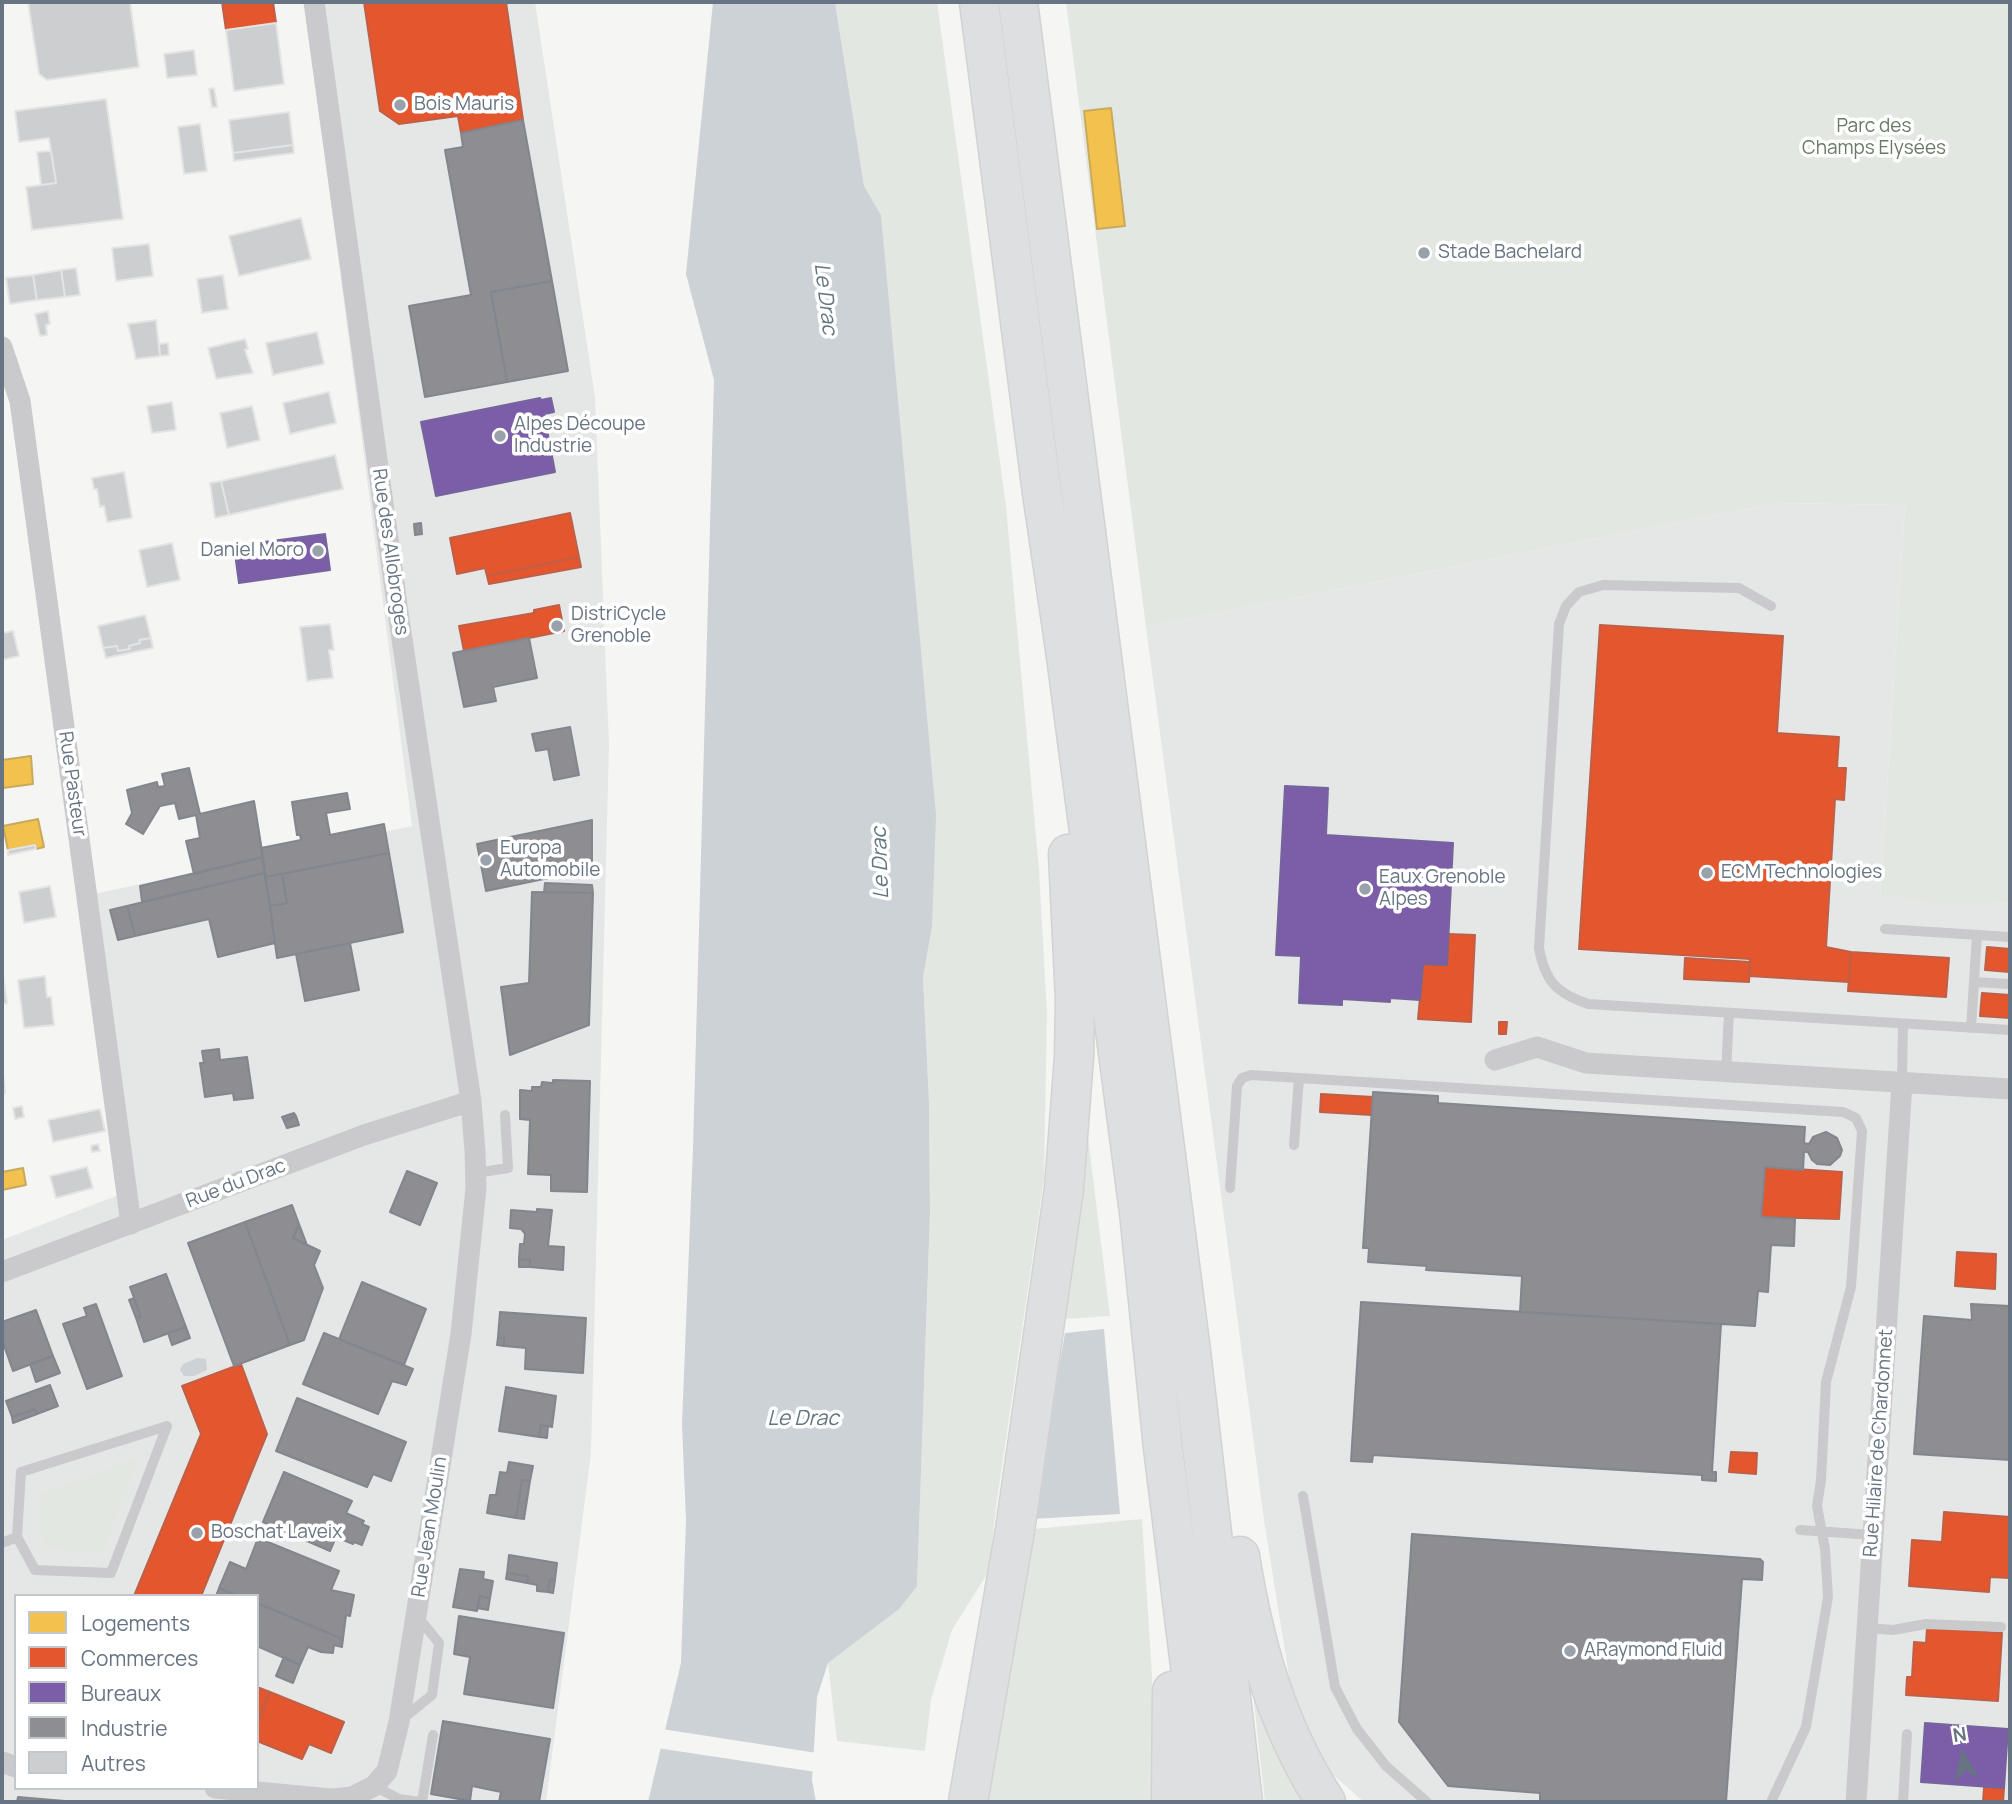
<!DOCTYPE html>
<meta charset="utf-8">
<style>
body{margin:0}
#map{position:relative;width:2012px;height:1804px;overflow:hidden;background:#f5f5f4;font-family:Manrope,sans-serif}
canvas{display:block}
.frame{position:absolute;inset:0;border:4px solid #677483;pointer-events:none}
.legend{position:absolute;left:14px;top:1594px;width:245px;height:196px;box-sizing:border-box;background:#fff;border:2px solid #c2c7cd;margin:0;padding:9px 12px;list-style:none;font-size:21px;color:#677483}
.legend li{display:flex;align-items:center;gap:14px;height:35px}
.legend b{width:35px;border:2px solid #c2c7cd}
.north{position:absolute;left:1928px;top:1720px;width:70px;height:70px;-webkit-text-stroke:5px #fff;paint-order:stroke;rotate:351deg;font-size:19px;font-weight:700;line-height:28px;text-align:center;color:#677483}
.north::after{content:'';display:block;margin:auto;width:24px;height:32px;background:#677483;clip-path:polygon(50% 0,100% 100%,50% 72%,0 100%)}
</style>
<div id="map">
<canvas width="2012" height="1804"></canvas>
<div class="frame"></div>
<ul class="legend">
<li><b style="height:19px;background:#f2c14e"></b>Logements</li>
<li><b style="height:19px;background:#e4572e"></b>Commerces</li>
<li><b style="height:19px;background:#7b5ea7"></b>Bureaux</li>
<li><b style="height:19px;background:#8d8d92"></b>Industrie</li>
<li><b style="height:19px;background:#cccecf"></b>Autres</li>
</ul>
<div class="north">N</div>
</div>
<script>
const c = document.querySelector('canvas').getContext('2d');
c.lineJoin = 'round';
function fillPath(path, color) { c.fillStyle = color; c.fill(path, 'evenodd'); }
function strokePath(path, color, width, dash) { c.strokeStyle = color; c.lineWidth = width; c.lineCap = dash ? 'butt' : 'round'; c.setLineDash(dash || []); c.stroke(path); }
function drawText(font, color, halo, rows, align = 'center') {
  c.font = font + ' Manrope,sans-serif'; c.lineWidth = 7; c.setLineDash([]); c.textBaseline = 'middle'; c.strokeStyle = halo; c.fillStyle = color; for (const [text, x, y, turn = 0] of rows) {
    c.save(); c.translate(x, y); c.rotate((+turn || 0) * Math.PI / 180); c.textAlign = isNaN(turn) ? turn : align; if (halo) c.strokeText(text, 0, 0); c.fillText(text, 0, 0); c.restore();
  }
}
fillPath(new Path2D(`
 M305,2H535L595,397L609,745L591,1453L546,1802H2V1240L129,1191L89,895L412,826ZM16,1596H257V1788H16Z
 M1778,503L1905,505L1880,896L2010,904V1802H1364L1331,1773L1308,1735L1291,1689L1264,1520L1146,627Z`), '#e5e7e7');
fillPath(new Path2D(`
 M835,2H937L1006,506L1039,870L1047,1014L1044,1179L996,1507L989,1571L952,1630L931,1700L925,1751L837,1741L828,1663L917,1585L930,1213L929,1102L923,977L932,927L881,215L864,186Z
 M1066,2H2010V904L1984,903L1982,907L1880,896L1905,505L1778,503L1146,627Z
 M1088,1137L1110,1316L1065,1319L1078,1147Z
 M139,1457L102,1554L43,1548L40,1494Z
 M1142,1519L1156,1739L1152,1802H977L1033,1529Z
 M1250,1667L1315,1802H1265Z`), '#e3e7e2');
fillPath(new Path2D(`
 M713,2H835L864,186L881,215L936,815L932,927L923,977L929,1102L930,1213L917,1586L899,1609L828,1663L817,1697L812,1780L816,1802H648L681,1663L686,1520L682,1424L693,1148L714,380L686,274Z
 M1104,1329L1120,1514L1032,1519L1065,1333Z
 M197,1358L206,1359L207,1370L194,1376H184L180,1370L183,1364Z`), '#ccd2d6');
fillPath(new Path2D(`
 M662,1729L817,1753L816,1772L657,1748Z`), '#f5f5f4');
const homes = new Path2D(`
 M1111,108L1125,226L1097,229L1084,111Z
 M31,756L33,784L3,788L2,760Z
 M38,819L44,847L36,849L35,845L8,850L3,826Z
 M23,1168L26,1185L2,1190V1172Z`);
fillPath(homes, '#f2c14e');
strokePath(homes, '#c8aa5e', 2);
const shops = new Path2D(`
 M222,2H273L276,23L226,30Z
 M364,2H506L523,120L461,133L458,116L399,124L380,111Z
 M570,513L579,557L487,576L485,568L457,574L450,538Z
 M579,557L581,567L489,584L487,576Z
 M559,605L564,631L464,651L459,626L534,613V610Z
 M1600,625L1783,636L1777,733L1839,737L1837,768H1846L1844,800L1835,799L1826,947L1851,952L1849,982L1749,976L1750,959L1579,949Z
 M1448,934L1475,935L1471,1022L1418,1019L1423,964L1447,965Z
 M1987,947L2010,949V972L1985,970Z
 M1851,952L1949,958L1946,997L1848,991Z
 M1685,958L1750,962L1749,982L1684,979Z
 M1982,993L2010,995V1018L1980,1016Z
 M1499,1022H1507L1506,1034H1499Z
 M1321,1094L1373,1097L1372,1115L1320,1112Z
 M1765,1167L1842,1172L1839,1219L1761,1217Z
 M1957,1252L1996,1254L1995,1289L1955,1286Z
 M241,1364L267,1434L201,1596H134L201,1434L182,1386Z
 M1731,1452L1757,1453L1756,1474L1729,1472Z
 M1944,1512L2010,1517V1578L1990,1577L1989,1592L1909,1586L1912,1540L1942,1542Z
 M1927,1628L2002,1633L1998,1701L1906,1695L1907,1677H1912L1914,1642L1926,1643Z
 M257,1687L270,1692L257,1724Z
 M270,1692L344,1722L331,1753L309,1744L302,1759L257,1741V1724Z
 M1984,1787L2004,1788L2003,1802H1983Z`);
fillPath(shops, '#e4572e');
strokePath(shops, '#be6048', 2);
const offices = new Path2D(`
 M540,398L541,400L551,398L554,412L544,414L555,472L436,496L421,422Z
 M325,534L330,570L239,583L234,546Z
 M1285,786L1328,788L1326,835L1453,843L1447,965L1423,964L1420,1000L1390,998V1002L1342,999V1005L1299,1003L1301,956L1276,955Z
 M1925,1723L2008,1729L2004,1788L1921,1782Z`);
fillPath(offices, '#7b5ea7');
strokePath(offices, '#75659c', 2);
const industry = new Path2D(`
 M523,120L552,281L491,292L507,382L425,397L409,306L471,295L445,150L463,147L461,133Z
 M552,281L568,371L507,382L491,292Z
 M421,523L422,534L415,535L414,524Z
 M529,638L537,678L493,687L496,701L464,707L453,653Z
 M570,727L579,775L554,780L548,749L536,751L532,734Z
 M189,768L200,814L254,801L263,857L194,874L186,841L200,838L196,815L179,819L175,803L160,806L143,834L126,824L132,813L127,790L157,782L158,787L165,786L162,774Z
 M347,793L350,809L326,813L330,835L384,824L389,853L265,877L261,848L301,840L300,835H297L292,802Z
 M592,820V869L486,891L477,844Z
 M389,853L403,932L277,958L270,906L287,903L282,874Z
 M263,857L265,873L142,902L140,886Z
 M265,873L275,943L218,957L209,919L135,936L127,906Z
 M282,874L287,903L270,906L265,877Z
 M545,883L592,885L593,893L544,892Z
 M532,892L593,893L589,1025L510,1055L501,987L529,983Z
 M127,906L135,936L118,940L110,910Z
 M350,943L359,990L305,1001L296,954Z
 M219,1049L220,1060L247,1057L253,1098L234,1100L233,1093L205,1097L200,1063H204L202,1051Z
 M553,1080L590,1081L587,1192L551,1191V1175L528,1174L530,1120L520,1119V1090L532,1091V1087H541L542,1082L553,1083Z
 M1373,1092L1438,1096V1103L1805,1127L1804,1143L1809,1144L1813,1137L1826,1132L1837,1138L1842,1150L1840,1156L1830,1165L1817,1164L1812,1160L1808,1152H1804L1803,1170L1765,1167L1761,1217L1795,1219L1794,1246L1771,1245L1768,1292L1758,1291L1755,1326L1520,1312L1522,1276L1426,1270L1427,1266L1368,1262L1369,1248H1363Z
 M294,1113L296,1116L284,1121L282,1117Z
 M296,1116L299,1125L287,1128L284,1121Z
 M407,1171L437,1183L420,1225L390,1212Z
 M292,1205L299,1224L293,1238L320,1251L314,1265L323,1288L304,1340L290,1345L245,1222Z
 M537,1209L552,1210L548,1246L564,1247L563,1270L530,1267V1260L519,1259L520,1244H524L525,1234L521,1229L510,1228L511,1210L537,1212Z
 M245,1222L290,1345L234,1366L188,1243Z
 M299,1224L307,1245L293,1238Z
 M519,1259L530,1260V1267H519Z
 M166,1274L186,1327L144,1342L136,1318L141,1317L130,1287Z
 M362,1282L426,1309L404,1365L339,1339Z
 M134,1298L141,1317L136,1318L129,1300Z
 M1361,1302L1721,1324L1712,1472H1716V1481L1702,1480V1475L1373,1455L1372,1462L1351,1461Z
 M96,1304L122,1376L87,1389L63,1324L87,1316L84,1308Z
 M1971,1304L2010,1306V1460L1914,1454L1924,1316L1972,1320Z
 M36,1310L53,1356L13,1371L2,1340V1322Z
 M500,1312L586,1318L583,1373L525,1369L526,1348L504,1346V1338L498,1337Z
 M186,1327L190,1338L172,1345L168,1333Z
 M324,1333L413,1369L406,1385L392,1381L378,1414L303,1384Z
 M498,1337L504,1338V1346L497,1345Z
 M53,1356L60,1373L36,1382L30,1364Z
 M50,1385L58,1406L37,1414L35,1409L12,1417L6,1401Z
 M506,1387L556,1396L552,1427L541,1425L539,1437L499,1431Z
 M297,1398L406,1442L391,1481L373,1474L367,1487L276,1451Z
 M35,1409L37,1414L13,1423L12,1417Z
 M541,1425L548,1426L547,1438L539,1437Z
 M509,1462L533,1466L530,1481L522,1480L516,1518L487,1513L490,1495H496L500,1472L507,1473Z
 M284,1472L352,1501L346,1513L364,1521L362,1524L369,1527L362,1545L354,1542L353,1544L336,1537L330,1551L263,1522Z
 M522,1480L530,1481L524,1519L516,1518Z
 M1412,1534L1760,1559L1763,1562L1762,1580L1742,1579L1726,1802H1540V1793L1448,1786L1399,1722Z
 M258,1538L339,1571L331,1590L354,1595L350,1616L346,1615L343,1639L257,1603V1596H238L219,1588L230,1562L246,1569Z
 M509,1555L557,1563L555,1580L550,1579L548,1592L537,1591V1585L527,1583L528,1576L507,1573Z
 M460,1569L484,1572L483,1579L493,1581L490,1598L480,1596L477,1611L453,1607Z
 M507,1573L528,1576L527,1583L506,1579Z
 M550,1579L555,1580L553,1593L548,1592Z
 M219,1588L238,1596H216Z
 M480,1596L490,1598L488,1610L477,1608Z
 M257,1603L343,1639L342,1647L334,1645L333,1653L321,1652L308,1647L300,1665L257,1646Z
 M459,1616L564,1633L553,1708L464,1694L470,1657L454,1654Z
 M284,1657L300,1665L293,1683L276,1676Z
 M443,1721L550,1739L539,1802H499L501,1792L472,1786L470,1801L431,1794Z
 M18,1797L65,1801V1802H17Z`);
fillPath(industry, '#8d8d92');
strokePath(industry, '#82868e', 2);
const building = new Path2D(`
 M28,2H130L139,67L47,80L39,74Z
 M276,23L284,84L234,91L226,30Z
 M194,50L197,75L167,78L164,54Z
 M214,88L217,107H212L209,89Z
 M106,99L123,219L32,230L26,187L56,183L49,138L19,142L15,111Z
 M289,112L293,145L233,153L229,120Z
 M200,124L207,171L184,174L178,127Z
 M293,145L294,153L234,161L233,153Z
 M51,151L56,183L41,185L37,152Z
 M301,218L311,259L239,276L229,236Z
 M149,244L153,276L116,281L112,248Z
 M76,268L80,295L65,297L61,270Z
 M61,270L65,297L37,300L33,275Z
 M33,275L37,300L10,304L6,278Z
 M223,275L228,309L202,313L197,279Z
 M48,311L50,324L46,325L47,335L40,336L35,314Z
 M156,320L160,356L136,359L128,324Z
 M317,332L324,364L273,375L266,343Z
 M245,339L248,349L245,350L253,373L216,379L208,348Z
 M168,343L169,355L160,356L159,344Z
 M329,392L336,423L290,434L283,403Z
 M172,402L176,430L152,433L147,406Z
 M252,406L260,440L227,448L220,413Z
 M335,455L343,489L229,515L221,481Z
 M124,472L132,518L107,522L104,506L100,507L97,489H94L92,478Z
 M221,481L229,515L215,518L210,483Z
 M172,543L180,580L147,587L139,550Z
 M145,615L151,638L139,640L140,643L129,646L130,649L118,651L117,646L103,648L98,626Z
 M330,624L334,650H329L333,678L307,681L300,627Z
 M13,631L19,656L2,660V633Z
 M151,638L153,648L106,658L103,648L117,646L118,651L130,649L129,646L140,643L139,640Z
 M35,845L36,849L8,855V850Z
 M50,886L56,917L24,923L19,892Z
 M2,969L7,1003L2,1004Z
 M45,976L47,997H51L54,1025L24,1028L18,980Z
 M2,1065L5,1093H2Z
 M22,1106L24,1117L15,1119L13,1108Z
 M100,1109L105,1131L53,1142L48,1120Z
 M98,1144L100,1151L92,1152L91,1146Z
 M87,1167L93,1188L56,1198L50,1176Z`);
fillPath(building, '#cccecf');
strokePath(building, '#e4e4e4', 2);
const highway = new Path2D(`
 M979,2L1042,493L1065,649L1139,1212L1163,1448L1207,1802
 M1018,2L1191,1351L1243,1802
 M1240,1556C1254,1644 1277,1727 1326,1802
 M968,1802L1015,1530L1064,1189L1074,1057L1075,1000L1068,854
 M1171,1802L1172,1691`);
strokePath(highway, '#d2d2d3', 41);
strokePath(new Path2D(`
 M1771,606L1739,588L1603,585L1579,592L1566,606L1559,624L1539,948C1545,981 1556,993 1588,1004L2010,1030
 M1885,929L2010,937
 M1974,982L2010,984
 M1971,1028L1977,935
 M1726,1072L1729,1013
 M1902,1083L1903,1024
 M1294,1145L1299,1078
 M476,1173L508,1168L505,1115
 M1230,1188L1237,1086L1242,1078L1251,1075L1843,1112L1856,1118L1862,1131L1851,1287L1826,1382L1821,1480L1817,1506L1825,1549L1828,1597L1806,1727L1771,1802
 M167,1426L111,1573L35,1570L17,1537L21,1472Z
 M1303,1496L1335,1687L1357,1729L1386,1766L1427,1802
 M1800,1530L1873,1535
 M2,1543L17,1537
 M1867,1628L1893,1630L1926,1624L2001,1627
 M401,1720L432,1695L439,1643L417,1616
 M374,1786L399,1799L420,1802
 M422,1802L433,1735
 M1903,1802L1907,1734`), '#cacacc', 10);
strokePath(new Path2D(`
 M2,347L20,401L131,1224
 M1495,1060L1537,1047L1586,1063L2010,1089
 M2,1272L364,1135L471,1101
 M2,1762L16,1767
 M215,1788L331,1799L352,1797L374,1786L387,1771L399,1722L461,1334L476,1188L475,1151L471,1101L399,619L314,2
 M1856,1802L1902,1083`), '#cacacc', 21);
strokePath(highway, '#dedfe0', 38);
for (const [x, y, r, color] of [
 [400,105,7,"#99a1ab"],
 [1424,253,7,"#99a1ab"],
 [500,436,7,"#99a1ab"],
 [318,551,7,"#99a1ab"],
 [557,626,7,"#99a1ab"],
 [486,860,7,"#99a1ab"],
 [1707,873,7,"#99a1ab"],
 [1365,889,7,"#99a1ab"],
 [197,1533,7,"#99a1ab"],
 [1570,1651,7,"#99a1ab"]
]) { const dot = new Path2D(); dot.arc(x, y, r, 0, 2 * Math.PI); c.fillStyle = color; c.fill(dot); strokePath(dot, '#fff', 2.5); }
drawText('19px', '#677483', '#fff', [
 ["Bois Mauris",414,105],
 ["Stade Bachelard",1438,253],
 ["Alpes Découpe",514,425],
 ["Industrie",514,447],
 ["Daniel Moro",304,551,"right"],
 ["DistriCycle",571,615],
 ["Grenoble",571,637],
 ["Europa",500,849],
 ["Automobile",500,871],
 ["ECM Technologies",1721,873],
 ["Eaux Grenoble",1379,878],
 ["Alpes",1379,900],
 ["Boschat Laveix",211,1533],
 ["ARaymond Fluid",1584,1651]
], 'left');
drawText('19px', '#687a65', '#fff', [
 ["Parc des",1874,127],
 ["Champs Elysées",1874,149]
]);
drawText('19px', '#677483', '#fff', [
 ["Rue des Allobroges",390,552,82],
 ["Rue Pasteur",72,784,82],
 ["Rue du Drac",236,1184,-21],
 ["Rue Hilaire de Chardonnet",1879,1443,-86],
 ["Rue Jean Moulin",430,1527,-81]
]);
drawText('italic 21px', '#63767f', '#fff', [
 ["Le Drac",825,299,83],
 ["Le Drac",881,863,-92],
 ["Le Drac",803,1419]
]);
</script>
